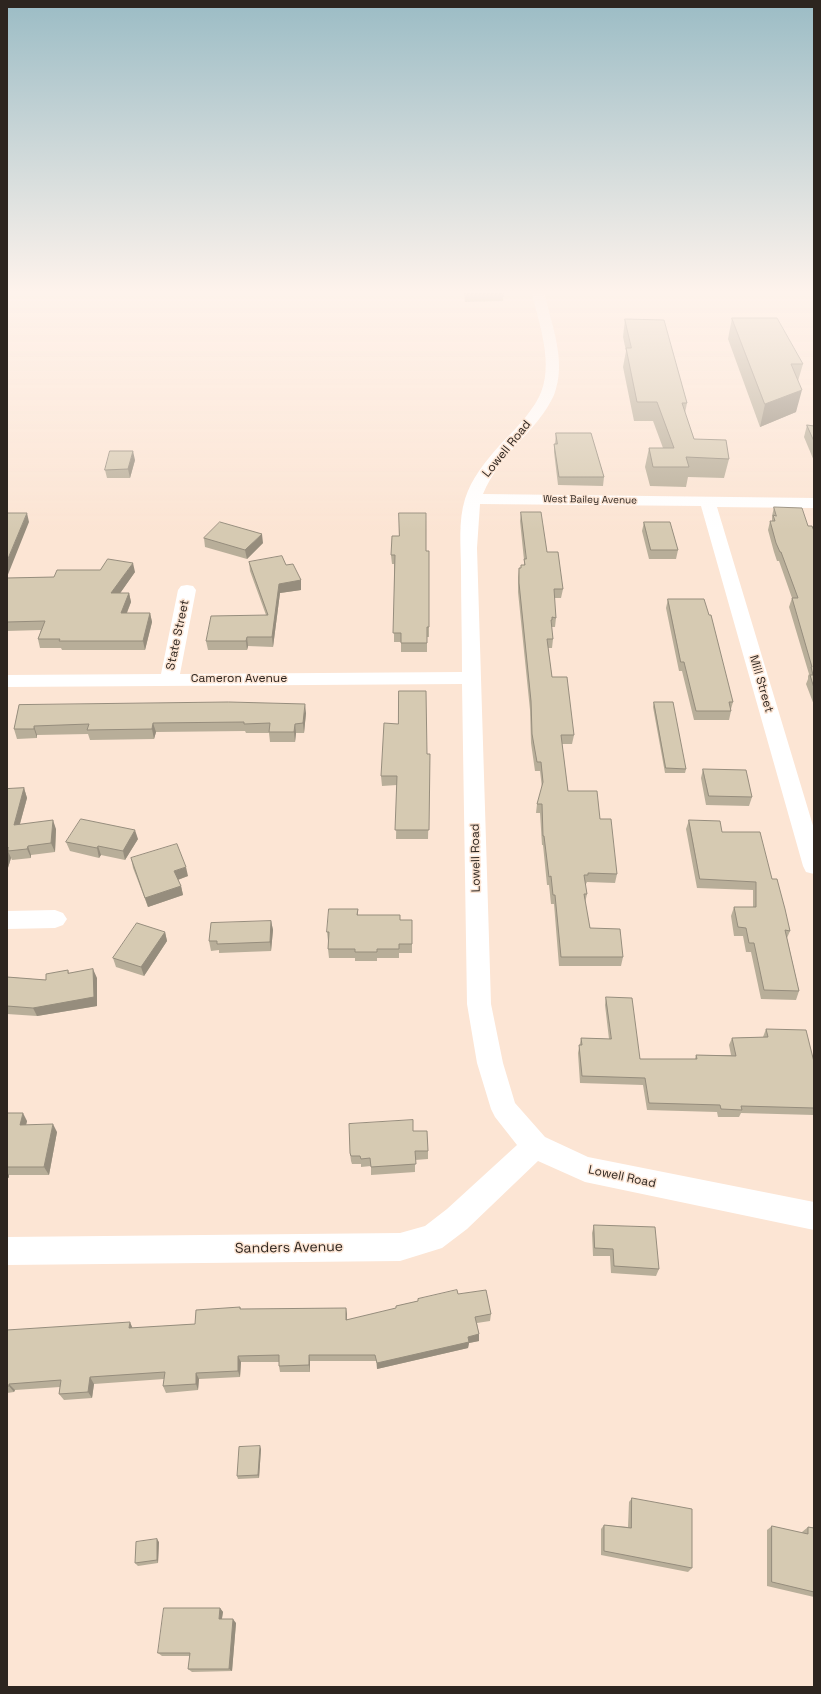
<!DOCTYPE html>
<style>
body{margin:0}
#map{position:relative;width:821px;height:1694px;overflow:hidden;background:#fce5d4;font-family:"Space Grotesk",sans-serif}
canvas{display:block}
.frame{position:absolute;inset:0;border:8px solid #2d251f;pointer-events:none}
</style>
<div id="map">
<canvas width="821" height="1694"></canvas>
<div class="frame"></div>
</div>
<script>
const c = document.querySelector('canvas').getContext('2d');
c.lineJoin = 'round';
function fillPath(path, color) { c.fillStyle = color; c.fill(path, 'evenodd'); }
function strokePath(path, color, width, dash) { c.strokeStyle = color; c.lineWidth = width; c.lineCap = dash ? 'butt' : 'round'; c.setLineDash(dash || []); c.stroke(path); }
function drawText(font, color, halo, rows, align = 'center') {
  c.font = font + ' "Space Grotesk",sans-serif'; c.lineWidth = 3; c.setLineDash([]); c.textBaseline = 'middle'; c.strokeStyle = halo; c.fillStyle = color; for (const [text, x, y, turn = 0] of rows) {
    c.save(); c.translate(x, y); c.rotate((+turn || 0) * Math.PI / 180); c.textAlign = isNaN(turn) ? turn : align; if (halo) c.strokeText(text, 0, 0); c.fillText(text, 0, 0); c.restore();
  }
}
fillPath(new Path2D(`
 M532,293H544C552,326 567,362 554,395C546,413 532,428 519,442C505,458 491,474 483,494L814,498V508L717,507L814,829V874L806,872L803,866L701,506L480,504L477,548L491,1004L503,1063L515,1103L545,1137L588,1157L814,1202V1230L585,1182L538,1161L467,1229L442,1248L400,1261L7,1265V1237L400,1233L425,1226L447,1209L517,1145L495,1117L491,1109L477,1063L467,1004L462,684L7,687V675L161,674L178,590L181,586L187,585L193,586L196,590L180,674L462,672C462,638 461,603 461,569C461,547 458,521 465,499C471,479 485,462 499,446C513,431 529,416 539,397C555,365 539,325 532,293Z
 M55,910L63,913L67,919L63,925L55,928L7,929V911Z`), '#fff');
fillPath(new Path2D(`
 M464,293H504L503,301L465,302Z
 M732,318L803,364L798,381L796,412L760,427L728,339Z
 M625,319L687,403L685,413L694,439L729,459L724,478L688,477L686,487L650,486L645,467L649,448H663L653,421H634L623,367L626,351L623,337Z
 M807,425L814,426V461L804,437Z
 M556,433L604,477L603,486L558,485L554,452V444H555Z
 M135,460L130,478H107L105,470Z
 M774,507L808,526L814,531V705L806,684L808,679V676L809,674L789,607L792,598L779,561H777L774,552L768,530L770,521H772V516Z
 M521,512L547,552L563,589L561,598H554L556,618L555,627H551L553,639L552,648H548L552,677L574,735L572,744H562L568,791L600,819L617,874L615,883L587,882L586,884H585L587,894L585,903L590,928L623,957L621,966H559L554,904H551L549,885H547L543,845H542L540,813H536L537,804L542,788L540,771H535L531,743L530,710L518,592V577L519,568H521V565H524V560L520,521Z
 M644,522L678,550L676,559H649L642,531Z
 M204,538L263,543L247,559L205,547Z
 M426,551H429V637H427V652H401V642H394V564H392L391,555Z
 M249,562L286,565L301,580V590L280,593L273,647L248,646L247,650H208L206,641L266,615L250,571Z
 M135,572L120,593H129L131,602L127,613H150L152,622L145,650H62L61,648H40L38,639L41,630L7,631V578L54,577Z
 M668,599L733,702L731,709V711L729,720H694L682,671H679L666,608Z
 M654,702L686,769L685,773H665L653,707Z
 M19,705L306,713L304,733H296L295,742H270L269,733H246L245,731L156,732L154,739L90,740L88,734L37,735V738L17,739L14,729Z
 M427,754H430L428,839H396L397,785L382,786L381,776Z
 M703,769L752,797L749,806L706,805L701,778Z
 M24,788L27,798L20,824L56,829L55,852L31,855V858L12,860L11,858L7,871V789Z
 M689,820L722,832L772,879L790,931L787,938L799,991L796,1000L761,999L751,952H746L743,936H734L731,916L734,907H753V890L697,888L686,829Z
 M138,839L125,860L101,855L99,858L70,851L66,842Z
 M131,858L188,876L178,880L181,886L183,895L148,907L133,868Z
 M358,909V915L400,920H412V953H399V958H377V961H355V958H329L328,949V941L327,932Z
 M271,921L273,930L271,951L219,953V950L211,951L209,941Z
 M165,932L167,941L144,976L116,967L113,958Z
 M68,970L69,973L97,978V1006L37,1016L7,1014V977L46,980Z
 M606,997L640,1059H695L696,1055H731L729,1045L732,1038L763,1037L766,1029L814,1062V1115L741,1113L739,1117H718L717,1112L647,1110L643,1085L580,1083L578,1053L581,1038L609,1039L605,1005Z
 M7,1113L27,1121L26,1125L57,1132L49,1175H9V1178H7Z
 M413,1131L428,1151V1159L415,1160V1172L371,1175V1166L361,1167V1164H352L351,1161L350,1153Z
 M594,1225L659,1269L656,1276L611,1273L610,1256H593L592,1233Z
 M458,1294L491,1314L490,1321L477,1323L479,1334V1341L469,1343L468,1348L377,1369L376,1361H310V1372H280L279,1366V1362H241L240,1377L199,1379L198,1390L166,1393L163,1386L164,1379L94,1384L92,1398L64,1400L59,1394L60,1387L15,1390L14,1392L7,1393V1330L132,1328L195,1324L240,1307L241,1309L347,1314V1320L396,1309V1306L418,1301V1299Z
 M261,1449L259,1478L238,1479L237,1476Z
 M632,1498L692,1568L688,1572L601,1555V1529L604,1525L628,1527L629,1502Z
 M772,1526L802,1533V1532L808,1527L814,1528V1597L767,1586V1530Z
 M159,1542L158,1563L138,1566L135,1563Z
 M220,1608L223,1612L222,1619L236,1623L232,1671L192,1672L188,1669L190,1656H162L158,1653Z`), '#b8ae99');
fillPath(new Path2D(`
 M802,390L796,412L760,427L765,404Z
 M133,451L135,460L130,478L128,469Z
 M27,513L29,522L7,577V561Z
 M262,534L263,543L247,559L245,550Z
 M133,563L135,572L114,602L111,593Z
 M301,580V590L280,593L273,647L272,637L279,584Z
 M129,593L131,602L123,622L121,613Z
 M150,613L152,622L145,650L143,641Z
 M247,637L248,646L247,650L246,641Z
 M305,704L306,713L304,733L303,723Z
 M153,723L156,732L154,739L152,729Z
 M295,724L296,733L295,742L294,732Z
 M34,726L37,735V738L34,729Z
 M24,788L27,798L17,834L14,825Z
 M53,820L56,829L55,852L51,843Z
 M135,830L138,839L125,860L123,851Z
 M28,846L31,855V858L27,849Z
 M98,846L101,855L99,858L97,848Z
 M8,847V851L11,858L7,871V849Z
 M186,867L188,876L177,880L174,871Z
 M181,886L183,895L148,907L145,898Z
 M271,921L273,930L271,951L270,942Z
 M165,932L167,941L144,976L141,967Z
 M93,969L97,978V1006L37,1016L33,1008Z
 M23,1113L27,1121L24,1133L20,1125Z
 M53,1124L57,1132L49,1175L44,1167Z
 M7,1172L9,1175V1178L7,1175Z
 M346,1308L347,1314L346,1327Z
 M130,1322L133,1329L129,1328Z
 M479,1334V1341L469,1343L468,1348L377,1369V1363L468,1337Z
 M309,1355L310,1361V1372L309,1365Z
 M238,1356L241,1362L240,1377L238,1371Z
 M196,1373L199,1379L198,1390L196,1384Z
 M90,1377L94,1384L92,1398L88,1392Z
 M9,1384L15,1390L14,1392L9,1386Z
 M260,1446L261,1449L259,1478L258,1475Z
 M157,1539L159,1542L158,1563L157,1560Z
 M220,1608L223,1612L221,1623L219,1619Z
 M233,1619L236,1623L232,1671L229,1669Z`), '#968d7d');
const building = new Path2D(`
 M732,318H777L803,364H791L802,390L765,404Z
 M625,319L664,320L687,403H682L694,439L726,440L729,459L686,457L689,467H653L649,448H674L657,402H637L626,348H631Z
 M807,425L814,426V441Z
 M556,433H591L604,477H559L554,444H557Z
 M110,451H133L128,469L105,470Z
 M774,507L802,508L808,526H812L814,531V688L810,675H813L811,667H812L792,598H798L781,552H780L776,543L770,521H775L773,515L776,516Z
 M521,512H541L547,552H558L563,589H554L556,618L552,617V620H551L553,639H547L552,677H567L574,735H561L568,791H597L600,819H611L617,874L588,873V875H584L587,894H584L590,928L620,929L623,957H561L555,895H553L551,876L549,877L544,836H543L542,804H537L543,782L541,762H537L532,734L531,701L519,583V568H521V565H525L524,559H526Z
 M7,513H27L7,561Z
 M399,513H426V551H429V627H427V643H401V633H393L395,555H391L392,536H399Z
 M220,522L262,534L245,550L204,538Z
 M644,522H670L678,550H651Z
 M282,556L286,565L293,564L301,580L279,584L272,637H247L246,641H206L211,616L268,615L249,562Z
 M108,559L133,563L111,593H129L121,613H150L143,641H59L60,639H38L45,621L7,622V578L54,577L57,570H100Z
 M668,599H704L709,615H711L733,702H729L731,711H696L684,662H681Z
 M399,691H426L427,754H430L429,830H395L397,776H381L384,723L398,724Z
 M229,702L305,704L303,723L295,724L294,732H269L270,723L244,724V722L153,723L152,729L87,730L89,724L34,726V729H14L19,705Z
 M654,702H673L686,769L666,768Z
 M703,769L746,770L752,797L709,796Z
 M24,788L14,825L53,820L51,843L28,846L27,849L8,851V847L7,849V789Z
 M81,819L135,830L123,851L98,846L97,848L66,842Z
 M689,820L720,821L722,832H760L772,879H777L785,909L790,931L785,930L799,991L764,990L754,943H749L746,928L738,927L734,907H756V882L700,879Z
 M177,844L186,867L174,871L181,886L145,898L131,858Z
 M329,909H358L357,915H400V920H412V944H399V949H377V952H355V949H328L329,932H327Z
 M271,921L270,942L217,944V941H209L211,923Z
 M137,923L165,932L141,967L113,958Z
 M93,969L94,997L33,1008L7,1006V977L46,980V974L68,970V973Z
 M606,997L632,998L640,1059H697L696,1055L736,1056L732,1038L768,1037L766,1029L806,1030L814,1062V1108L741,1106L742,1110L721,1109L720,1105L649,1103L645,1078L582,1076L579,1045H582L581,1038L611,1039Z
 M7,1113H23L20,1125L53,1124L44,1167H7Z
 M413,1120V1131H427L428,1151H415L416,1164L371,1167L370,1158L361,1159L360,1156H351L350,1153L349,1124Z
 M594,1225L655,1227L659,1269L614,1266L613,1249L595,1248Z
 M457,1290L458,1294L486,1290L491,1314L475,1317L479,1334L468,1337L469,1342L377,1363L375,1355H309V1365L279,1366V1355L238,1356V1371L196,1373V1384L163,1386L165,1372L90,1377L88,1392L59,1394L61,1380L9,1384V1386H7V1330L130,1322L129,1328L195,1324L196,1310L240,1307V1309L346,1308V1320L396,1308V1306L418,1301V1299Z
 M260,1446L258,1475L237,1476L239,1447Z
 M632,1498L692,1509V1568L604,1551V1525L631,1528Z
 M772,1526L808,1534V1527L814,1528V1592L772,1582Z
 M157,1539V1560L135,1563L136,1542Z
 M164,1608H220L219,1619H233L229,1669H188L190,1653H158Z`);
fillPath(building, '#d6cab2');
strokePath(building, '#968d7d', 1);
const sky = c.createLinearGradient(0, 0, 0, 530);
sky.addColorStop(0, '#9bbcc5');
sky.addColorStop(0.55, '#fef3ec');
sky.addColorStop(1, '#fef3ec00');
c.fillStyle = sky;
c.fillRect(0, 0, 821, 530);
drawText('10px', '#2d251f', '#fce5d4', [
 ["West Bailey Avenue",590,500,1]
]);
drawText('12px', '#2d251f', '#fce5d4', [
 ["Lowell Road",507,449,-51],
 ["State Street",178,635,-78],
 ["Cameron Avenue",239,679],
 ["Mill Street",761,684,74],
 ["Lowell Road",476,858,-91],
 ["Lowell Road",622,1177,12]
]);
drawText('14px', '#2d251f', '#fce5d4', [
 ["Sanders Avenue",289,1248,-1]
]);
</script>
